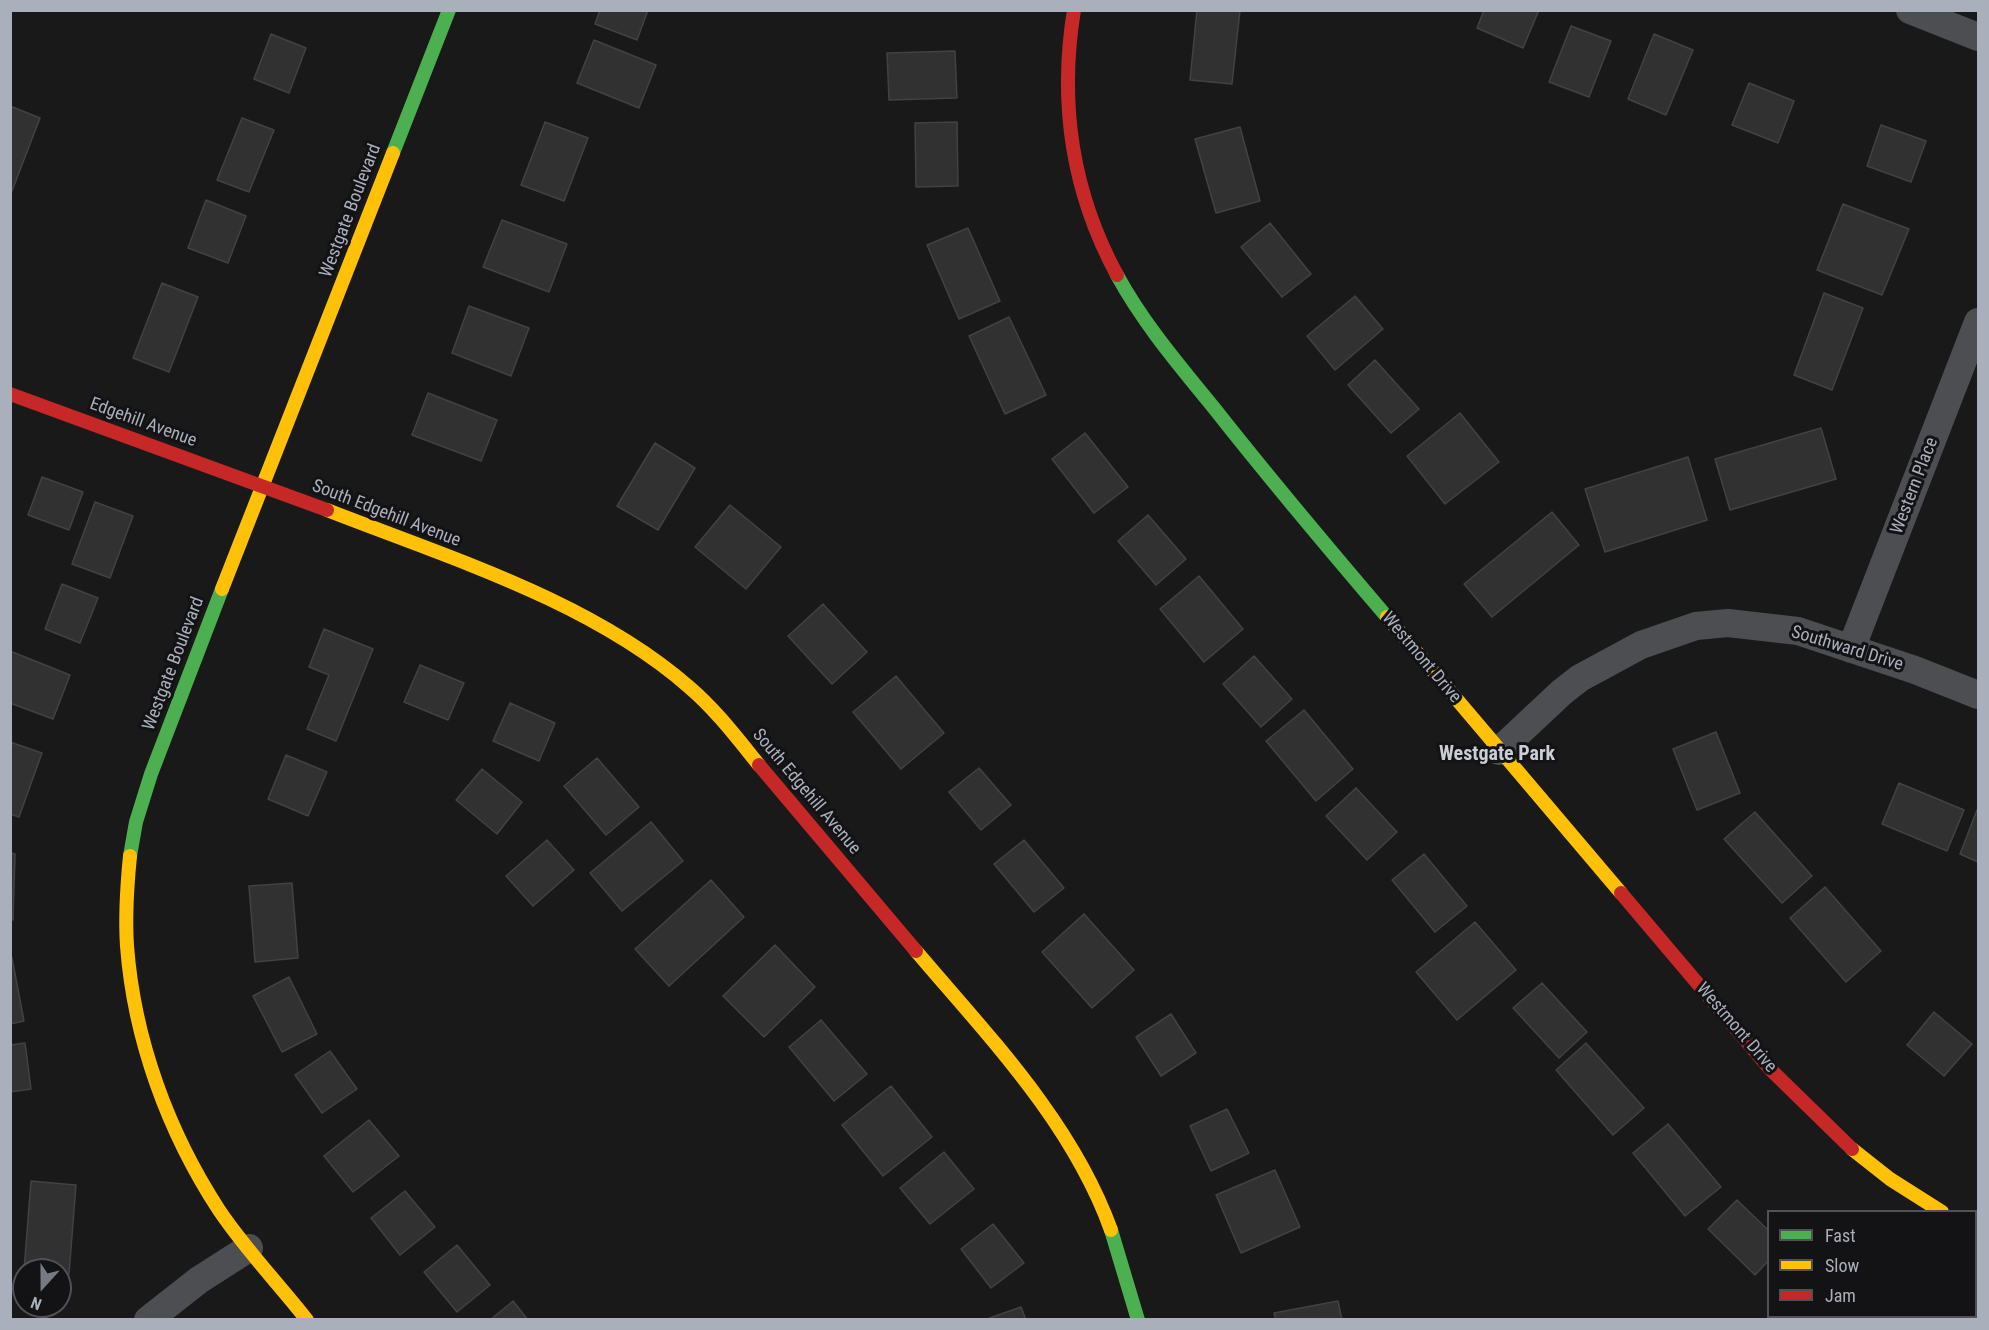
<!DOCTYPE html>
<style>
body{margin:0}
#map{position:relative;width:1989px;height:1330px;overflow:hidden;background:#191919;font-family:"Roboto Condensed",sans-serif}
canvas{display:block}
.frame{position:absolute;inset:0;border:12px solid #a9afbb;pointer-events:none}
.legend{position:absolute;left:1767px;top:1210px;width:210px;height:108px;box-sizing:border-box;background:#131315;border:2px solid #4f5157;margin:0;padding:8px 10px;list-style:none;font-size:18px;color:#a9afbb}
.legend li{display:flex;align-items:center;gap:12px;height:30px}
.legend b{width:30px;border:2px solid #4f5157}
.north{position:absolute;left:12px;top:1258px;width:60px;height:60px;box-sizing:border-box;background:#131315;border:2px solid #4f5157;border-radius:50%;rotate:201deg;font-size:16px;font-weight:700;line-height:24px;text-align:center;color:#a9afbb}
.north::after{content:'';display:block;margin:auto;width:21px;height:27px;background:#777a82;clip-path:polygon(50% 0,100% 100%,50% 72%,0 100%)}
</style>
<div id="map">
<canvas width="1989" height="1330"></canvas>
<div class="frame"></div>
<ul class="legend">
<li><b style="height:8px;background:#4caf50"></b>Fast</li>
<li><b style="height:8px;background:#ffc107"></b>Slow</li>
<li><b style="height:8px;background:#c62828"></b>Jam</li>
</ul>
<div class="north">N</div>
</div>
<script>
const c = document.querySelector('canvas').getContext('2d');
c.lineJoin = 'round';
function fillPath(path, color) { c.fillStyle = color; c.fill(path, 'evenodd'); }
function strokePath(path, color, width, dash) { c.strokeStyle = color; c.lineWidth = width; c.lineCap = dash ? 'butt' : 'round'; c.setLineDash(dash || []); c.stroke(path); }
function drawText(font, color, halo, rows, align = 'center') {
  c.font = font + ' "Roboto Condensed",sans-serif'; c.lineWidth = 6; c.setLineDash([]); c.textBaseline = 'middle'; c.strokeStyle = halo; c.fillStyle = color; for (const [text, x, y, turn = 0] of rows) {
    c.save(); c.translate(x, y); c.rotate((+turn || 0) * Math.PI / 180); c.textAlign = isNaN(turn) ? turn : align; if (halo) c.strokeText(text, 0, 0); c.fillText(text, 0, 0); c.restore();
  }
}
const building = new Path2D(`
 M600,10H648L637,40L595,24Z
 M1197,10H1240L1232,84L1190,80Z
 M1484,10H1539L1523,48L1477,28Z
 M1571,26L1611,41L1589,97L1549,82Z
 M271,34L306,48L289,93L254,79Z
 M1654,34L1693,50L1666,115L1628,99Z
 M594,40L656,65L639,108L577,83Z
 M955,51L957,98L889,100L887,53Z
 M1749,83L1794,101L1778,143L1732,125Z
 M10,106L40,118L12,191H10Z
 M242,118L274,130L249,192L217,180Z
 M545,122L588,138L564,201L521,185Z
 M957,122L958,186L916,187L915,123Z
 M1881,125L1926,141L1911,182L1867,166Z
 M1240,127L1260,201L1216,213L1195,139Z
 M206,200L246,216L228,263L188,248Z
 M1843,204L1909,229L1882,295L1817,270Z
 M502,220L567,244L549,292L483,267Z
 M1270,223L1311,274L1282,297L1241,247Z
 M968,228L1000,301L959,319L927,245Z
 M162,283L198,297L169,372L133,358Z
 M1824,293L1863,308L1832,390L1794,375Z
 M1355,296L1383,329L1335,370L1307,336Z
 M469,306L529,328L511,376L452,353Z
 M1009,317L1046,395L1005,414L969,336Z
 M1375,360L1419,409L1391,433L1348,385Z
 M428,393L497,420L481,461L412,435Z
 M1460,413L1499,462L1445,504L1407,456Z
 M1821,428L1836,479L1730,510L1715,459Z
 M1085,433L1128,487L1094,513L1052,459Z
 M655,443L695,468L658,530L617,506Z
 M1688,457L1707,520L1605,552L1585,489Z
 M42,477L83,492L69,530L28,515Z
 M95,502L133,516L110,578L72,564Z
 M730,505L781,547L746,589L695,547Z
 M1552,512L1579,545L1492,617L1464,584Z
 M1148,515L1186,559L1156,585L1118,541Z
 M1199,576L1243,629L1204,662L1160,609Z
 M62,584L98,598L80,643L45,629Z
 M823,604L867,652L832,684L788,636Z
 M324,629L373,649L336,741L307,729L329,675L309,667Z
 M10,651L70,675L53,719L10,703Z
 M1254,656L1292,699L1261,727L1223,684Z
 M420,665L464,683L448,720L404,702Z
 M896,676L944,733L901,769L853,712Z
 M510,703L555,723L539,761L493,741Z
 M1304,710L1353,769L1316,801L1266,741Z
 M1716,732L1740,793L1697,810L1673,749Z
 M10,742L42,753L19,817L10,814Z
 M286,755L327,772L308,816L268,799Z
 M597,758L639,807L606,835L564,786Z
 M979,768L1011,805L981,830L949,792Z
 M482,769L522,802L497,834L456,800Z
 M1899,783L1964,810L1947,851L1882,824Z
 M1356,788L1397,832L1367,860L1326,816Z
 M1977,810L1978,811V862L1960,854Z
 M1755,812L1812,876L1782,903L1724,839Z
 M651,822L683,861L622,911L590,873Z
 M547,840L574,870L533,906L506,876Z
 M1024,840L1064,888L1034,912L994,864Z
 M10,853L15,854L13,920H10Z
 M1424,854L1467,906L1435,932L1392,880Z
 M711,880L744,917L669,986L635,949Z
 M292,883L298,958L255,962L249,886Z
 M1825,887L1881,951L1846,982L1790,918Z
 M1084,914L1134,970L1092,1008L1042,952Z
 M1475,922L1516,970L1457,1020L1416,972Z
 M775,945L815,987L764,1037L723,996Z
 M12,958L24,1021L10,1024V959Z
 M289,977L317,1034L282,1052L253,996Z
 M1542,983L1587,1032L1559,1058L1513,1008Z
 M1934,1012L1972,1044L1944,1076L1907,1045Z
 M1171,1014L1196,1053L1161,1076L1136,1037Z
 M821,1020L867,1074L834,1101L789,1047Z
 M25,1043L31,1089L10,1092V1045Z
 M1586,1043L1644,1108L1613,1135L1556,1070Z
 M330,1051L357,1089L322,1113L295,1075Z
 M891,1086L932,1137L883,1176L842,1125Z
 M1227,1109L1249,1153L1211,1171L1190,1126Z
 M369,1120L399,1156L353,1192L324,1156Z
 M1668,1124L1721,1187L1685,1216L1633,1153Z
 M944,1152L974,1189L930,1224L900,1188Z
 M1275,1170L1300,1227L1241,1253L1216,1195Z
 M31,1181L76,1185L69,1274L60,1273V1270H24Z
 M405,1191L435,1227L400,1255L371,1218Z
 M1737,1200L1768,1230V1261L1755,1275L1708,1229Z
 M993,1224L1024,1263L991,1288L961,1249Z
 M457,1245L490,1285L457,1312L424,1272Z
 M513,1301L528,1320H490Z
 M1338,1301L1342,1320H1276L1274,1313Z
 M1021,1307L1026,1320H984Z
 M1782,1316H1856L1860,1320H1786Z`);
fillPath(building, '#313131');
strokePath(building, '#414245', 1.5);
strokePath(new Path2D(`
 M1910,10L1978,37
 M1851,649L1978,322
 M1499,751L1562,692L1580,678L1641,645L1696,626L1728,623L1798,631L1915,670L1978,695
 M1976,1229L1978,1230
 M148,1320L199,1280L249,1248`), '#4c4e52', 28);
strokePath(new Path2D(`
 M393,153L449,10
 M1117,275C1143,323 1179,365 1214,408C1270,479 1328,548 1387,617
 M130,856L136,822L151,774L222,589
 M1111,1230L1138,1320`), '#4caf50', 14);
strokePath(new Path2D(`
 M327,510C447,557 591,601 689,687C716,710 737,738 759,765
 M222,589L393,153
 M1387,617L1621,893
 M130,856C127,886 125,916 127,946C134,1039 168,1132 219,1210C245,1249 278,1283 307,1320
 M916,951C989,1037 1072,1122 1111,1230
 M1852,1149L1890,1179L1942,1212`), '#ffc107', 14);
strokePath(new Path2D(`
 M1074,10C1059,102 1072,192 1117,275
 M10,394L327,510
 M759,765L916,951
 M1621,893L1770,1069L1852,1149`), '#c62828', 14);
drawText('18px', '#a9afbb', '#131315', [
 ["Westgate Boulevard",351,211,-69],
 ["Edgehill Avenue",143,423,20],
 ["Western Place",1915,486,-69],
 ["South Edgehill Avenue",386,514,21],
 ["Southward Drive",1847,649,17],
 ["Westmont Drive",1421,658,50],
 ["Westgate Boulevard",174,664,-69],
 ["South Edgehill Avenue",806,792,50],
 ["Westmont Drive",1736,1028,49]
]);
drawText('bold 20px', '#caced6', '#131315', [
 ["Westgate Park",1497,755]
]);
</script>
